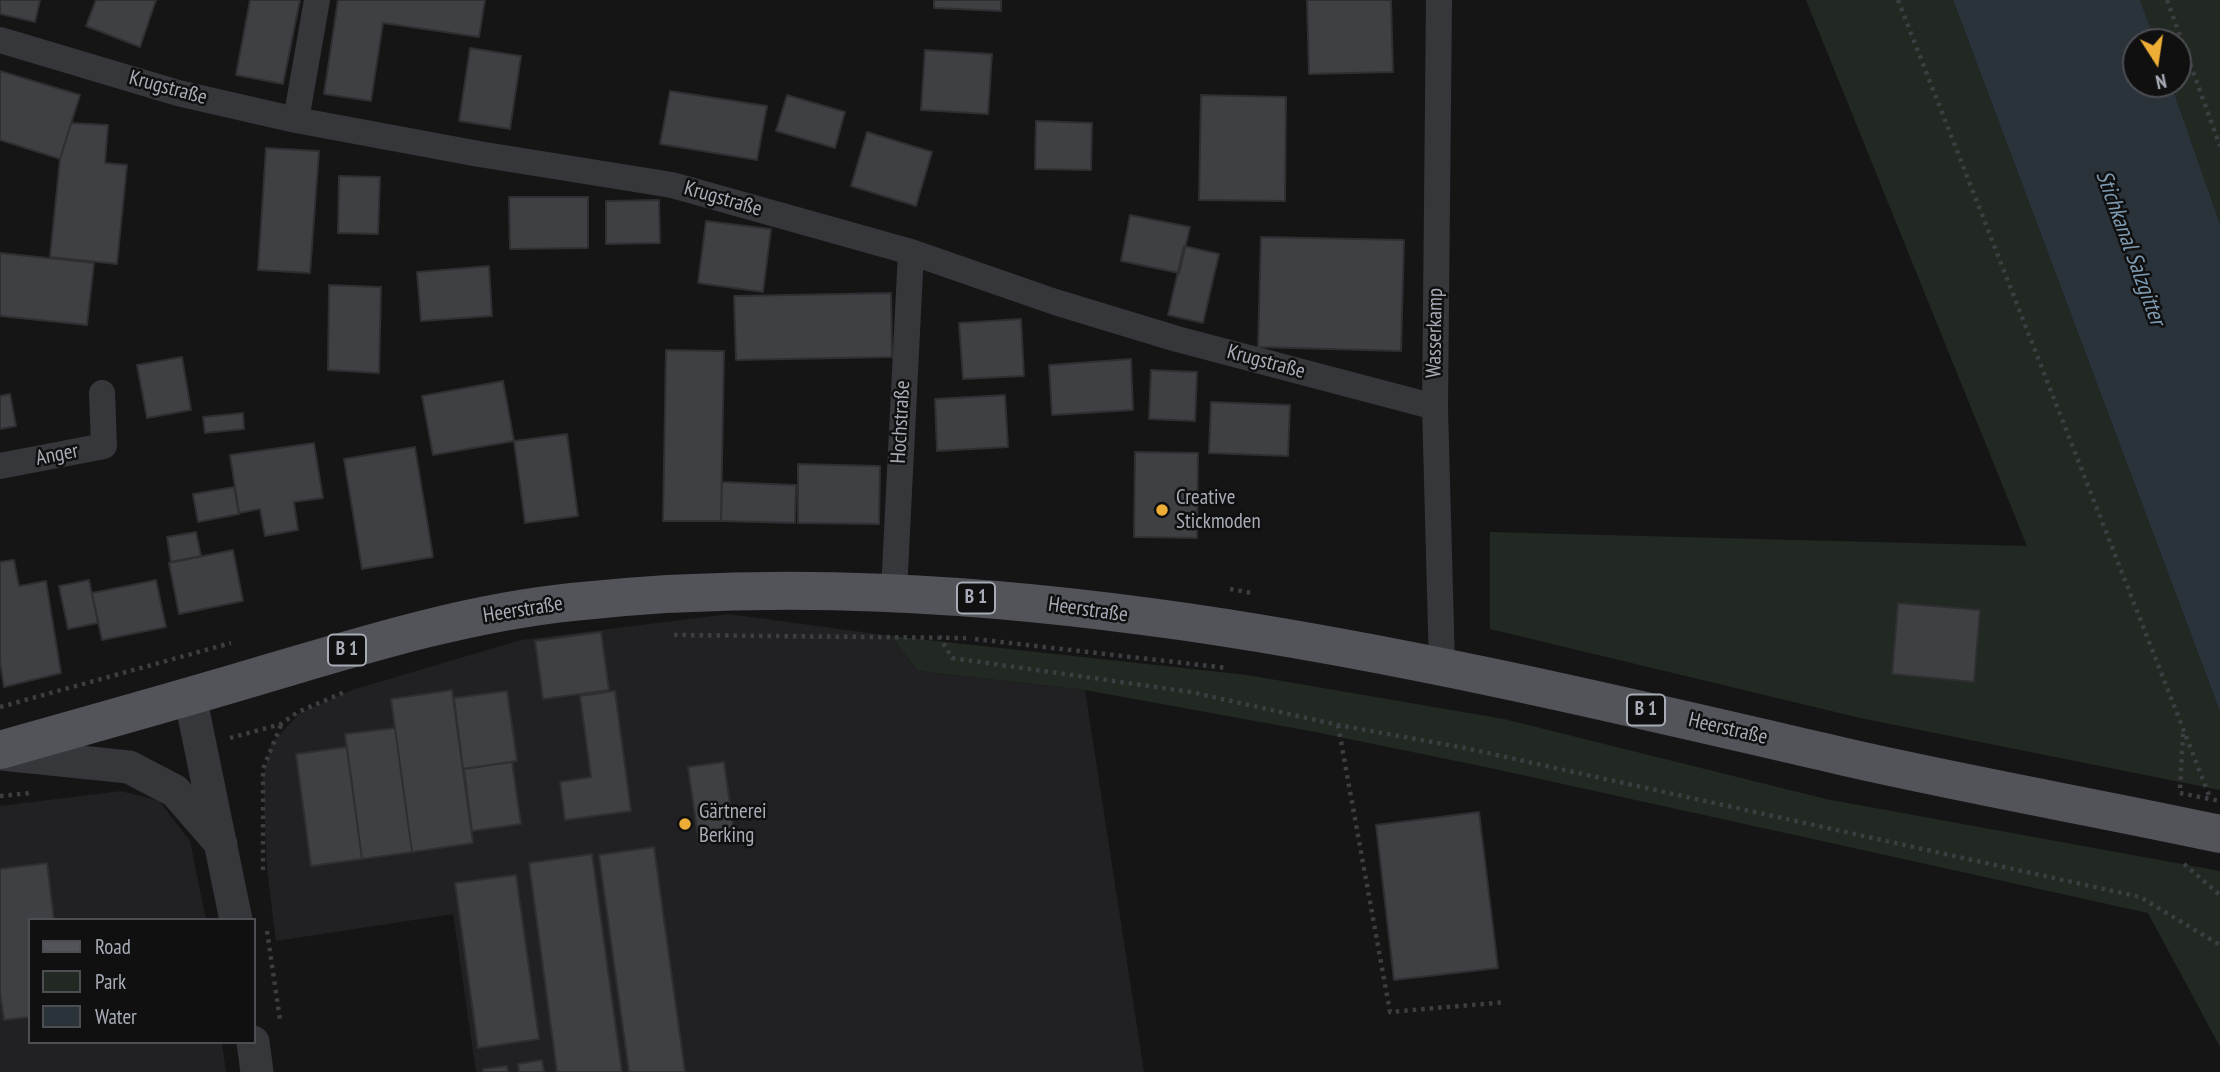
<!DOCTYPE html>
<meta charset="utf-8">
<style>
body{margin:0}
#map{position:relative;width:2220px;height:1072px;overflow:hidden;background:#151516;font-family:"PT Sans Narrow",sans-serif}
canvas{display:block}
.legend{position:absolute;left:28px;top:918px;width:228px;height:126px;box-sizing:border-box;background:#101011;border:2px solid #4c4e53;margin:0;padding:9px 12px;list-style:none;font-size:21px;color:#a7acb6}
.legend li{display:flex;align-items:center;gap:14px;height:35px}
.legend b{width:35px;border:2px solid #4c4e53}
.north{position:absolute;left:2122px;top:28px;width:70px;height:70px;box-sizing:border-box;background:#101011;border:2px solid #4c4e53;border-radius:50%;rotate:168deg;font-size:19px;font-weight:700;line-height:28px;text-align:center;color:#a7acb6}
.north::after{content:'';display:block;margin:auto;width:24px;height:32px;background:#eeae35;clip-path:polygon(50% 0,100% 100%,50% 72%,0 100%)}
</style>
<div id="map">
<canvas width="2220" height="1072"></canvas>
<ul class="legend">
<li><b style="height:9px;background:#52545a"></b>Road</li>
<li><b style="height:19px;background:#212922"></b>Park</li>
<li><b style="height:19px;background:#2b333a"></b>Water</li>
</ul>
<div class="north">N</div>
</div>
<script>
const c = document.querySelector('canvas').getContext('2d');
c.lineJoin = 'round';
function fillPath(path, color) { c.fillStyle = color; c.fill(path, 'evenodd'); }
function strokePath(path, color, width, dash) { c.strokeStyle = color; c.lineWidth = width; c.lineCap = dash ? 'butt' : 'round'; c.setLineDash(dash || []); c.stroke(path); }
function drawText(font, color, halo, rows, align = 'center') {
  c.font = font + ' "PT Sans Narrow",sans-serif'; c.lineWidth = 5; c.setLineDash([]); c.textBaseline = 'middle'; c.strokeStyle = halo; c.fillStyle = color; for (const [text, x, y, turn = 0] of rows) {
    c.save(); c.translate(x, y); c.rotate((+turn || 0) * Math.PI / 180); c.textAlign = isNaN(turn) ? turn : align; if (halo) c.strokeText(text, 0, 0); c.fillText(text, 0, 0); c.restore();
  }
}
fillPath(new Path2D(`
 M729,614L891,636L918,671L1085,690L1144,1072H476L453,914L276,941L267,869L263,779L271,744L300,713L352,690L521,640Z
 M121,791L159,801L190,841L206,920H30V1042H222L226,1072H0V806Z`), '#212123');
fillPath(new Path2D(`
 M1806,0H1953L2220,712V790L1860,718L1490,629V532L2027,546Z
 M2140,0H2220V224L2171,84H2178V42H2156Z
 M891,636L1247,675L1504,719L1826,799L2220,871V1047L2148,913L1495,769L1315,732L1085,690L918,671Z`), '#212922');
fillPath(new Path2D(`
 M1953,0H2140L2156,42H2136V84H2171L2220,224V712Z`), '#2b333a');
const building = new Path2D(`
 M0,0H40L35,22L0,14Z
 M96,0H156L140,47L86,26Z
 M250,0H300L283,84L236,75Z
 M338,0H485L479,37L383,23L371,101L324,94Z
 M934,0H1001V11L934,8Z
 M1307,0H1391L1393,72L1309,74Z
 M470,48L521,56L510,129L459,121Z
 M925,50L992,54L988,114L921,110Z
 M0,71L80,95L60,159L0,140Z
 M670,91L767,106L757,160L660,144Z
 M787,95L845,112L835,148L776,131Z
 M1201,95L1286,97L1285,201L1199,200Z
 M1036,121L1092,123L1091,170L1035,169Z
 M71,123L108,125L105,163L127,165L117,264L50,257L60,159Z
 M867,132L932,152L916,206L851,186Z
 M266,148L319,151L310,273L258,270Z
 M339,176L380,177L378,234L338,233Z
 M509,197H588V248L510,249Z
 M659,200L660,243L606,244V201Z
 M1130,215L1190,227L1179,273L1121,261Z
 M706,221L771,229L763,292L698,283Z
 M1261,237L1404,240L1401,351L1258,347Z
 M1184,246L1219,254L1203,323L1168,315Z
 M0,253L94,263L87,325L0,316Z
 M489,266L492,316L421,321L417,272Z
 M329,285L381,287L379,373L328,370Z
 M891,293L892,357L736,360L734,296Z
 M1021,319L1024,376L963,379L959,323Z
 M666,350L724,351L721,521H663Z
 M182,357L191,410L147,418L137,365Z
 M1131,359L1133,410L1052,415L1049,365Z
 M1151,370L1197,372L1195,421L1149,419Z
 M503,381L514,441L433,455L422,396Z
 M10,394L16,426L0,429V396Z
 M1005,395L1008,447L937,451L935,399Z
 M1211,402L1290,405L1288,456L1209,453Z
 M243,413L244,429L205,433L203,417Z
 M567,434L578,516L525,523L514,441Z
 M314,443L323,498L294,502L298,530L265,536L260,509L239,513L230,455Z
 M415,447L433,557L362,569L344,459Z
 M1135,452L1198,453L1197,538L1134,537Z
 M798,464L880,466L879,524L798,523Z
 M722,482L796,485L795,523L721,521Z
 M234,487L239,514L198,522L193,494Z
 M196,532L201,556L171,562L167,537Z
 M233,550L243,601L179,614L169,563Z
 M14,560L19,586L46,581L61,673L4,687L0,662V562Z
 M89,580L98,623L68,629L59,586Z
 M156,580L166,627L102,640L92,593Z
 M1898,603L1980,610L1974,682L1892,674Z
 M601,632L609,690L543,699L535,641Z
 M452,690L473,843L412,852L391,699Z
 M507,691L517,761L463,769L454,698Z
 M615,691L631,811L565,820L560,782L591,777L580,696Z
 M395,728L412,852L362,859L345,734Z
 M347,747L362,859L311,866L296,754Z
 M512,762L521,824L472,831L464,769Z
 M724,762L735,840L699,844L688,767Z
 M1479,812L1498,968L1394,980L1376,825Z
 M654,847L685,1072H629L599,855Z
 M592,854L622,1072H557L529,863Z
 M47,863L54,920H30V1017L4,1020L0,993V869Z
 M516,875L539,1039L478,1048L455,883Z
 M542,1060L544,1072H519L518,1064Z
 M507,1066L508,1072H483V1069Z`);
fillPath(building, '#3f4043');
strokePath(building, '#2f2f32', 2);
strokePath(new Path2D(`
 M1898,0L2209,795
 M2167,0L2220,146
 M1230,589L1252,593
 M674,635L966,638
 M939,636L952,658L1191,692L1338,725L1465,748L2140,897L2220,945
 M975,639L1227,668
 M0,707L231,643
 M1338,725L1390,1012L1506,1002
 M230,738L281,724L298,712L347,691
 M2180,788L2183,734
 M0,796L31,793
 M2184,864L2220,895
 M263,870V769L281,725
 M267,931L280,1020`), '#3c3e42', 4.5, [3.5, 5]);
strokePath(new Path2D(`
 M1439,0L1435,407L1442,666
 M0,40L178,93L296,120L479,154L672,185L911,252L1055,302L1177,339L1435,407
 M296,120L317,0
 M0,466L104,446L102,393
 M894,591L911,252`), '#36373b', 26);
strokePath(new Path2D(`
 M190,696L236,920
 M0,754L129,767L175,791L221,844
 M253,1042L257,1072`), '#36373b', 33);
strokePath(new Path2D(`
 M0,750C88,725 175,701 262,675C364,645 466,613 572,602C1001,556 1426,660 1841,756C1967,785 2094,807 2220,834`), '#52545a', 38);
strokePath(new Path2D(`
 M2180,793L2220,801`), '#3c3e42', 4.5, [3.5, 5]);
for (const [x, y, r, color] of [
 [1162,510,7,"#eeae35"],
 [685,824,7,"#eeae35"]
]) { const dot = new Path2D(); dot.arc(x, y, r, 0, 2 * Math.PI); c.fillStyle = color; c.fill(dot); strokePath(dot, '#101011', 2.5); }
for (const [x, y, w] of [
 [976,598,38],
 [347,650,38],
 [1646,710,38]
]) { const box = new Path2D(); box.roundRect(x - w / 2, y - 15.5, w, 31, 5); c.fillStyle = '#101011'; c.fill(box); strokePath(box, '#a7acb6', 2); }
drawText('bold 19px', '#a7acb6', null, [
 ["B 1",976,598],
 ["B 1",347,650],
 ["B 1",1646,710]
]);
drawText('21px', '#a7acb6', '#101011', [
 ["Krugstraße",168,88,15],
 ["Krugstraße",723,199,16],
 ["Wasserkamp",1435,333,-89],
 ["Krugstraße",1266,362,15],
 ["Hochstraße",901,422,-87],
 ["Anger",57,455,-11],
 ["Heerstraße",523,610,-9],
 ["Heerstraße",1088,610,8],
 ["Heerstraße",1728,729,13]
]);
drawText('21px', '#a7acb6', '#101011', [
 ["Creative",1176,498],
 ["Stickmoden",1176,522],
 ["Gärtnerei",699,812],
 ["Berking",699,836]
], 'left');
drawText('italic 23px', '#7e9ab1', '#101011', [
 ["Stichkanal Salzgitter",2130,248,70]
]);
</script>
